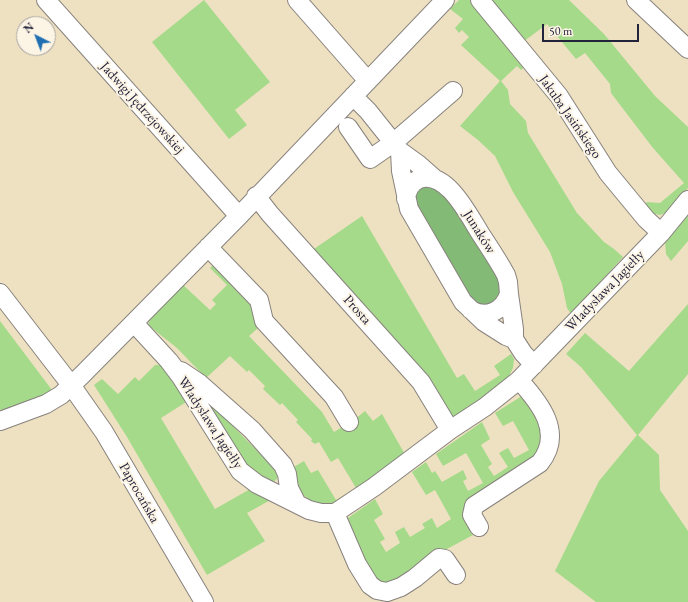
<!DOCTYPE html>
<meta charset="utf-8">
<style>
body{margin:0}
#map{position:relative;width:688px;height:602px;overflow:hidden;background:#eee1c1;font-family:"EB Garamond",serif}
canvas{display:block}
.north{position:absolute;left:16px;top:16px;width:40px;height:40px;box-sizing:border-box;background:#fcf5e5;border:1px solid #a5a1a1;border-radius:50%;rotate:318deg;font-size:11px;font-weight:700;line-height:16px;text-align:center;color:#22223b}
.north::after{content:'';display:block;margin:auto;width:14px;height:18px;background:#1f6fb2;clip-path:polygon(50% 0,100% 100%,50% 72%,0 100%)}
.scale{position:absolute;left:542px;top:24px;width:97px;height:18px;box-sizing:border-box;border:2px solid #22223b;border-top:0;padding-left:5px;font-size:12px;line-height:14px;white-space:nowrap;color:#22223b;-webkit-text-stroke:3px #fcf5e5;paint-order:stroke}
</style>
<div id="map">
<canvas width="688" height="602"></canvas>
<div class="north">N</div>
<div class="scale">50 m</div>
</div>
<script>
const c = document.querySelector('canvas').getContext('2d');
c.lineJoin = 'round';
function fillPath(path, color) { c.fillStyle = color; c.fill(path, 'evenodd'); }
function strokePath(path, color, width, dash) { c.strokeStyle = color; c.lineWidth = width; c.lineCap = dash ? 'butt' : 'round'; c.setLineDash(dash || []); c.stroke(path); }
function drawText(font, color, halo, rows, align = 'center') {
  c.font = font + ' "EB Garamond",serif'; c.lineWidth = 4; c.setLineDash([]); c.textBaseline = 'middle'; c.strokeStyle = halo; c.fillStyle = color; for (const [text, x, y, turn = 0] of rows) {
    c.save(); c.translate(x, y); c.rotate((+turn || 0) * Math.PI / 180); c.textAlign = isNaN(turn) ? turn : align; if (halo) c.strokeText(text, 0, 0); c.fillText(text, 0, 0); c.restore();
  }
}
fillPath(new Path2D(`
 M204,0L270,82L235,110L247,125L229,139L152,42Z
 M459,0H470L527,65L521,70L517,66L501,81L508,90L510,104L526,121L528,133L577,213L604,242L614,249L623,257L571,314L567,308L562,284L550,252L513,192L495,156L478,140L460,126L500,81L461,45L469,37L462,30L459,33L455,28L463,19L450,9Z
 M488,0H569L604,34L655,96L688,127V188L668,212L660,215L651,213L645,205L647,202L660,203L684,183L653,148L611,93L610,84L585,53L576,59L547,24L523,42Z
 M688,214V241L671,261L666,254L665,241Z
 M362,216L457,378L464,374L475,391L500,375L494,366L511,354L514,359L513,368L507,380L452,422L311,251Z
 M216,262L254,299L258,328L249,336L322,412L334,432L354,420L365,411L373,421L382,414L407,458L338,505H317L302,494L296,488L292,468L304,461L311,473L318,470L336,500L356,488L338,458L331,462L319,442L315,444L311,441L312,439L296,422L298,420L282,403L280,405L263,389L265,386L249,370L247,372L230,356L206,378L177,348L148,325L151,315L181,283L210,310L216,304L212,300L227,285L210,268Z
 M688,304V374L638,435L659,455L660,490L688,531V602H596L555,571L599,481L637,435L581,367L566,354L585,333L629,371Z
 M0,321L55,394L3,413L0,409Z
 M155,365H164L191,399L161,418L215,509L252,488L274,498L247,513L265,541L207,575L127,437L94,385L102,379L118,394L135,377L139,381Z
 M525,394L531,396L546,448L464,516L473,532L471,533L473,535L445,550L393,585L373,582L346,521L348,518L375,499L383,514L374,520L385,539L380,542L386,552L400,543L395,532L404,527L410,537L425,528L422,524L432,518L437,528L451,519L435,490L426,495L412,472L426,462L432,473L435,471L442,482L463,470L467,479L463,481L468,491L483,483L466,453L443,466L436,454L482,422L490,439L481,445L492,464L488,467L494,476L508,467L499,453L508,448L514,458L529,450L513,421L503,426L495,413Z
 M201,395L213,406L275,469L277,475V479L273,482L250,475Z`), '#a4da8a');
fillPath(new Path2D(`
 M429,182L457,202L505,290L492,308L476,307L411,204L412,193Z`), '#83ba76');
const minor = new Path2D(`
 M46,0L239,216
 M297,0L368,81
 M480,0L559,96L608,173L646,219L661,233
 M636,0L688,49
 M353,96L368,111L400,151L418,164L435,179
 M348,127L370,159L393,143L453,91
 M400,151L401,171L409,209L463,302L484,322L506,336L514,339
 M256,196L270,214L421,382L450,430
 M406,199C407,190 410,183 419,179C446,169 468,214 480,233C489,247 498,260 506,275L508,282L509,294L514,329V339L523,353L534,365
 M208,247L259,300L264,321L334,397L349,422
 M0,293L71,385L104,432L204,602
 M471,310C487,319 503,311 509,294
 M134,323L169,361L181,377L240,471L257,484L309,510L321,513H335L374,487L450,430L485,407L519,380L661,233L688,200
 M181,371L199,383L252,430L283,465L287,474L289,488L296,502
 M0,421L46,404L61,395L82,375L239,216L445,0
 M335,513L357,564L370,585L377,590L387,592L401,587L415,578L439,558L445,559L456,575
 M479,527L472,515L474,506L540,463C564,433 540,403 519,380`);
strokePath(minor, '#88827e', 20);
strokePath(minor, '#fff', 18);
drawText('14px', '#22223b', '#fcf5e5', [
 ["Jadwigi Jędrzejowskiej",142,108,48],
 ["Jakuba Jasińskiego",570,117,55],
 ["Junaków",479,232,58],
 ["Władysława Jagiełły",605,291,-46],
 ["Prosta",357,310,48],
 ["Władysława Jagiełły",210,423,57],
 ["Paprocańska",139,493,60]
]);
</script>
